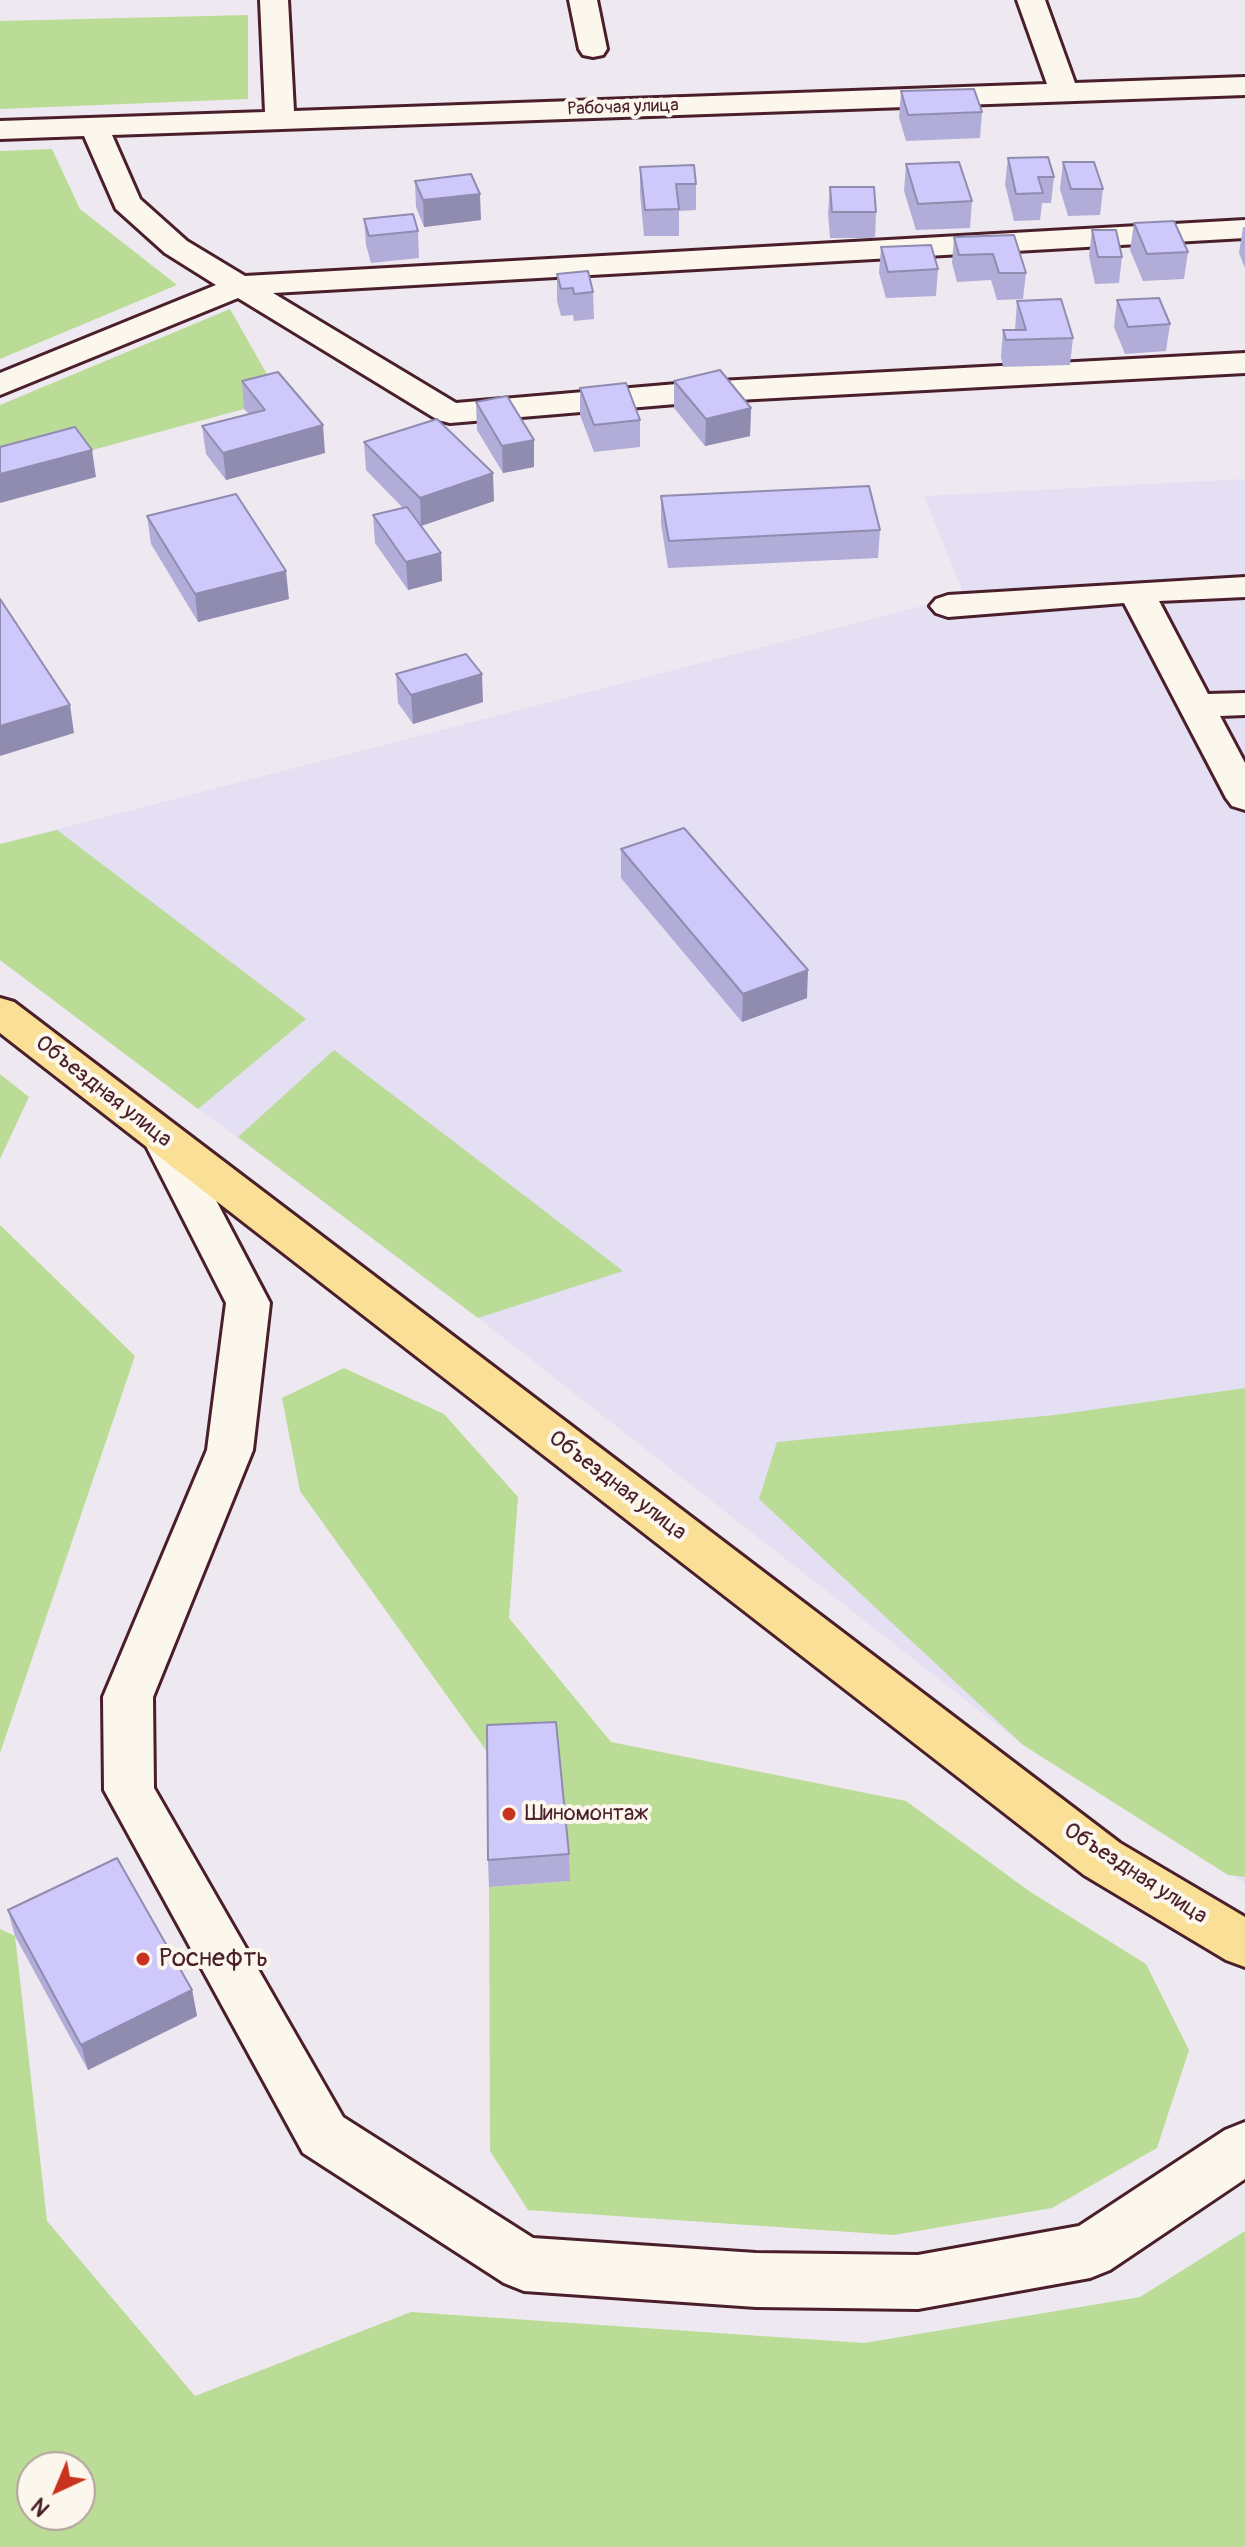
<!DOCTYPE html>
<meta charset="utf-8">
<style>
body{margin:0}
#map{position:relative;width:1245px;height:2547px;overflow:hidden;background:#eee9f0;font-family:Pangolin,sans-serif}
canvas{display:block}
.north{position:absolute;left:16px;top:2451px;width:80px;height:80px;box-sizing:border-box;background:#fbf7ec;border:2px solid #b4a19f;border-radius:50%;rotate:224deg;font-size:22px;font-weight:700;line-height:32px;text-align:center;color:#4a1f2b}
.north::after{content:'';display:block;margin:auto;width:28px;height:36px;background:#c8321e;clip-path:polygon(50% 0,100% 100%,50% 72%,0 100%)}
</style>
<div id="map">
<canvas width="1245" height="2547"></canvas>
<div class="north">N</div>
</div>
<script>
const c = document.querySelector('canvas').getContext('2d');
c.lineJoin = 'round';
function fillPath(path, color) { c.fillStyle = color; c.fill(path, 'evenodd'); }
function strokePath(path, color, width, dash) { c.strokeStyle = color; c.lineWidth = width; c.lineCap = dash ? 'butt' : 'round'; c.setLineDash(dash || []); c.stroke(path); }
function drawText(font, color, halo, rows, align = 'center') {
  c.font = font + ' Pangolin,sans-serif'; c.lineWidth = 8; c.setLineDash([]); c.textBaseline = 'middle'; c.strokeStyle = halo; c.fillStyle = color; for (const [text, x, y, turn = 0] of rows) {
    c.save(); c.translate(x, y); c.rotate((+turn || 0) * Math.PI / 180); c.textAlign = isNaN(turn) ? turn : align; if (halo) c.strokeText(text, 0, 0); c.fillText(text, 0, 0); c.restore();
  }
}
fillPath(new Path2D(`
 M1245,479V1883L1023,1745L478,1318L0,960V844L964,595L924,496Z`), '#e4dff3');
fillPath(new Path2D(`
 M248,15V99L0,109V21Z
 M52,149L80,209L177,285L0,359V151Z
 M230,309L281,399L0,475V405Z
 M57,830L306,1019L198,1109L0,960V844Z
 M334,1050L623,1271L478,1318L238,1137Z
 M0,1074L29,1097L0,1159Z
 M0,1225L135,1356L0,1753Z
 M344,1368L444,1414L518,1497L509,1618L611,1742L906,1801L1029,1891L1146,1964L1189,2050L1157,2148L1052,2208L894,2235L528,2210L490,2151L489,1887L569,1881L488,1753L300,1491L282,1398Z
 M1245,1388V1877L1228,1875L1023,1745L759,1499L777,1442L1055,1415Z
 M0,1929L15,1936L47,2221L195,2396L411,2312L864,2343L1140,2297L1245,2231V2547H0ZM32,2467H80V2515H32Z`), '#bbdc96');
const minor = new Path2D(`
 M260,0H288L294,111L1047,84L1017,0H1045L1075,83L1245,77V95L112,135L140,199L187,241L245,276L1245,220V238L273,293L456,403L700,382L1245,353V373L700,402L450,423L438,420L238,298L0,395V373L216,285L165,253L116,209L84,136L0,139V121L265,112Z
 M569,0H597L607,49L603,55L593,57L583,55L579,49Z
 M1245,577V597L1159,601L1208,694L1245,693V715L1220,716L1245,763V810L1232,806L1226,798L1124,603L948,617L936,613L930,606L936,599L948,595Z
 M163,1123L178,1128L270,1303L253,1450L153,1697L154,1788L343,2117L533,2238L756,2253L918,2255L1079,2226L1225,2130L1245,2122V2179L1110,2270L1090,2278L918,2309L756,2307L524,2291L504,2283L303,2153L104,1790L103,1697L207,1450L226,1303L142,1138L148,1128Z`);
const major = new Path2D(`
 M0,998L14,1002L1120,1843L1245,1917V1967L1226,1960L1084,1875L0,1033Z`);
strokePath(minor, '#4a1f2b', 6);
strokePath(major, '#4a1f2b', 6);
fillPath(minor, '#fbf7ec');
fillPath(major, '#fadf96');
fillPath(new Path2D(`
 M901,91L982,112L980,138L906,141L899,117Z
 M1008,158L1054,177L1051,203H1042L1040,220L1014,221L1005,184Z
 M1063,162L1103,189L1100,215L1068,216L1060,189Z
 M906,164L972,201L970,228L916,230L904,191Z
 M640,167L696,184V210L679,211V236H644L640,193Z
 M415,181L481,220L424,227L416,207Z
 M830,187L876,212L875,238H830L828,213Z
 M364,219L418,231L419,258L371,263L366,245Z
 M1134,223L1188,252L1184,279L1143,281L1130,250Z
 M1243,227H1245V268L1239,253Z
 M1092,230L1122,257L1119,283L1095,284L1089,256Z
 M1014,235L1026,273L1023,299L997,300L991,280L957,282L952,263L954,237Z
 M881,247L938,269L936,296L886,298L879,273Z
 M557,274L593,292L594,319L574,321L573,315L561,316L557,301Z
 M1117,300L1170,324L1166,351L1125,354L1114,327Z
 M1017,301L1073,338L1070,365L1003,367L1001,357L1003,330H1015Z
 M242,381L325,453L226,480L206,454L202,426L249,414L244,409Z
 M674,381L751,408L750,436L705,446L674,408Z
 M580,388L640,420V447L594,452L580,415Z
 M476,402L534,440V467L503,473L477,430Z
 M364,442L494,501L421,526L441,553L442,581L408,590L375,543L373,515L403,508L366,470Z
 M661,496L880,530L878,558L668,568L661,524Z
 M147,516L289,599L198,622L151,544Z
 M396,674L483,702L413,724L398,703Z
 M621,849L807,998L742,1022L621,878Z
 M569,1854L570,1881L489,1887L488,1860Z
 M8,1910L192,1990L197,2016L88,2070L15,1936Z`), '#b1acd8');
fillPath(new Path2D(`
 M480,194L481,220L424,227L423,200Z
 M751,408L750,436L705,446L706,419Z
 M323,425L325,453L226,480L223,453Z
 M534,440V467L503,473L502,446Z
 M92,450L96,477L0,503V474Z
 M493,473L494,501L421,526L420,498Z
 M441,553L442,581L408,590L406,562Z
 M286,571L289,599L198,622L195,594Z
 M482,674L483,702L413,724L411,695Z
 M70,705L74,733L0,756V726Z
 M808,970L807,998L742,1022L743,994Z
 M192,1990L197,2016L88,2070L81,2045Z`), '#908cb0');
const building = new Path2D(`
 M974,89L982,112L908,115L901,91Z
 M1048,157L1054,177H1038L1043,193L1016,194L1008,158Z
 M959,162L972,201L918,204L906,164Z
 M1063,162H1094L1103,189H1071Z
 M694,165L696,184H676L679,209L645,210L640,167Z
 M471,174L480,194L423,200L415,181Z
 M830,187H874L876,212H832Z
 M413,214L418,231L369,236L364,219Z
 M1174,221L1188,252L1147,254L1134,223Z
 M1092,230H1116L1122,257H1098Z
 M1014,235L1026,273H999L993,254L959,255L954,237Z
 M931,245L938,269L888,272L881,247Z
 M588,271L593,292L574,294L573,288L561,289L557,274Z
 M1159,298L1170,324L1128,327L1117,300Z
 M1061,299L1073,338L1006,340L1003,330H1026L1017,301Z
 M720,370L751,408L706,419L674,381Z
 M278,372L323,425L223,453L202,426L265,410L242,381Z
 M626,383L640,420L594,425L580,388Z
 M507,396L534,440L502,446L476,402Z
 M437,419L493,473L420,498L364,442Z
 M75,427L92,450L0,474V447Z
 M869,486L880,530L669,541L661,496Z
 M236,494L286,571L195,594L147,516Z
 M407,507L441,553L406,562L373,515Z
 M0,599L70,705L0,726Z
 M466,654L482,674L411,695L396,674Z
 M684,828L808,970L743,994L621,849Z
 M556,1722L569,1854L488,1860L487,1725Z
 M117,1858L192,1990L81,2045L8,1910Z`);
fillPath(building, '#cec8fb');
strokePath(building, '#908cb0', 2);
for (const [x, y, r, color] of [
 [509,1814,8,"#c8321e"],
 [143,1959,8,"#c8321e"]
]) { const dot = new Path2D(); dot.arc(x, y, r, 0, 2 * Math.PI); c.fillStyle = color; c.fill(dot); strokePath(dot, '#fbf7ec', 3); }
drawText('18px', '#4a1f2b', '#fbf7ec', [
 ["Рабочая улица",623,108,-2]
]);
drawText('22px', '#4a1f2b', '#fbf7ec', [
 ["Объездная улица",103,1092,38],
 ["Объездная улица",617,1486,37],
 ["Объездная улица",1135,1874,33]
]);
drawText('22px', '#4a1f2b', '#fbf7ec', [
 ["Шиномонтаж",525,1814]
], 'left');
drawText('26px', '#4a1f2b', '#fbf7ec', [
 ["Роснефть",159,1959]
], 'left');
</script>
